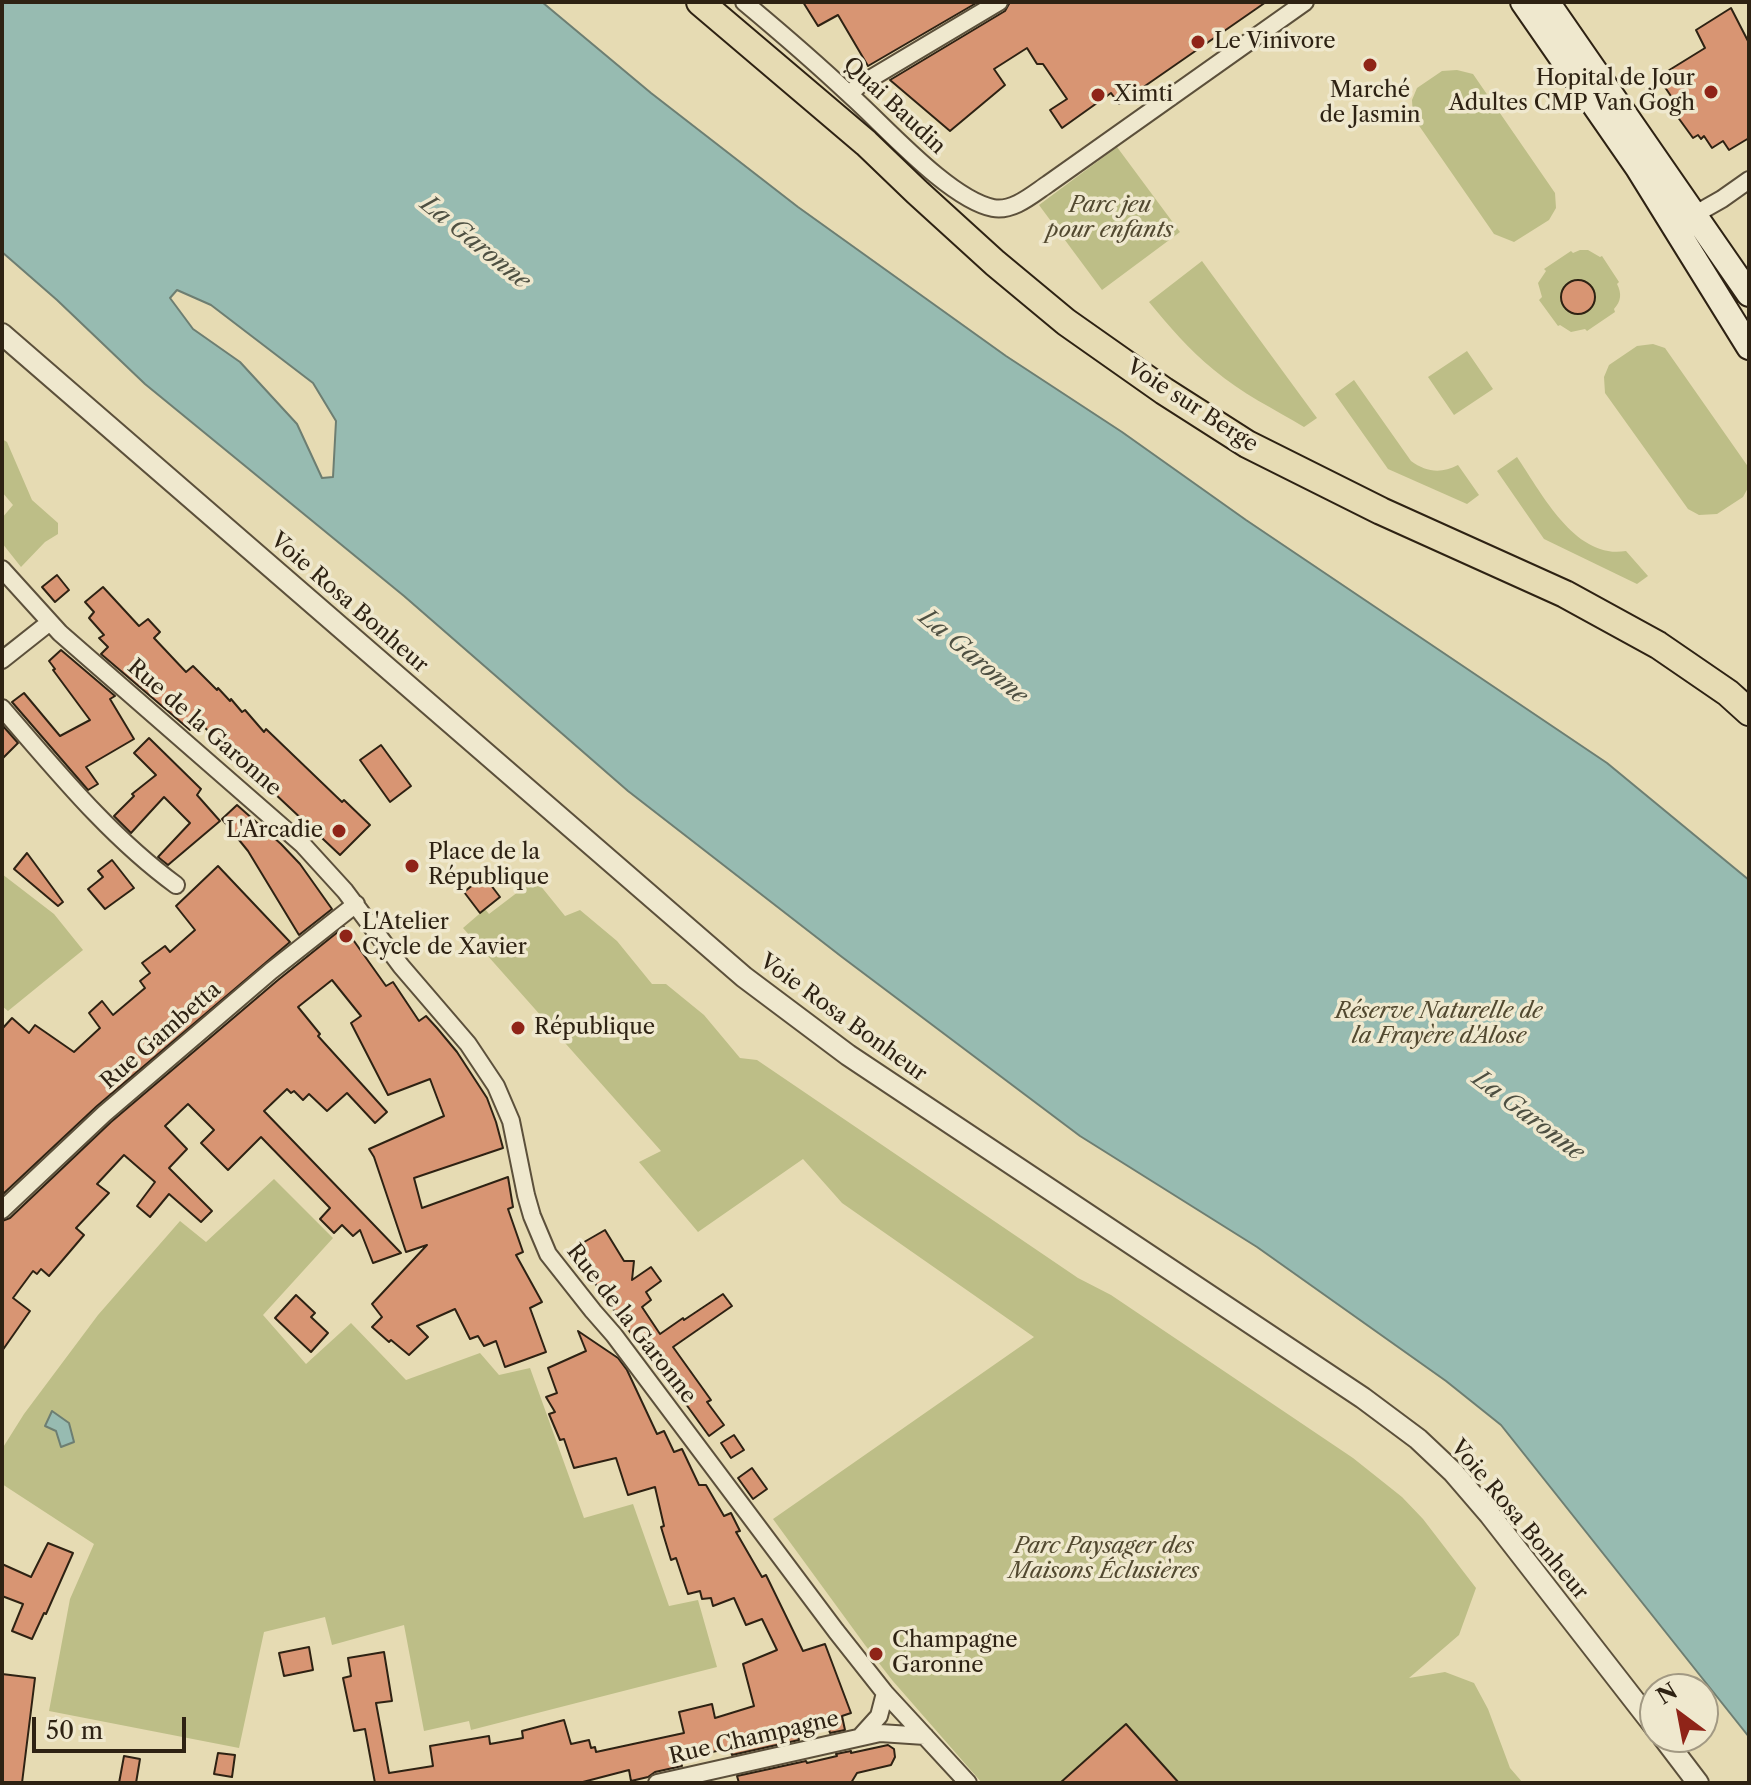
<!DOCTYPE html>
<meta charset="utf-8">
<style>
body{margin:0}
#map{position:relative;width:1751px;height:1785px;overflow:hidden;background:#e6dbb3;font-family:"Libre Caslon Text",serif}
canvas{display:block}
.frame{position:absolute;inset:0;border:4px solid #2e2213;pointer-events:none}
.north{position:absolute;left:1639px;top:1673px;width:80px;height:80px;box-sizing:border-box;background:#efe8ce;border:2px solid #a29983;border-radius:50%;rotate:328deg;font-size:22px;font-weight:700;line-height:32px;text-align:center;color:#2e2213}
.north::after{content:'';display:block;margin:auto;width:28px;height:36px;background:#8f2418;clip-path:polygon(50% 0,100% 100%,50% 72%,0 100%)}
.scale{position:absolute;left:32px;top:1717px;width:154px;height:36px;box-sizing:border-box;border:4px solid #2e2213;border-top:0;padding-left:10px;font-size:24px;line-height:28px;white-space:nowrap;color:#2e2213;-webkit-text-stroke:6px #efe8ce;paint-order:stroke}
</style>
<div id="map">
<canvas width="1751" height="1785"></canvas>
<div class="frame"></div>
<div class="north">N</div>
<div class="scale">50 m</div>
</div>
<script>
const c = document.querySelector('canvas').getContext('2d');
c.lineJoin = 'round';
function fillPath(path, color) { c.fillStyle = color; c.fill(path, 'evenodd'); }
function strokePath(path, color, width, dash) { c.strokeStyle = color; c.lineWidth = width; c.lineCap = dash ? 'butt' : 'round'; c.setLineDash(dash || []); c.stroke(path); }
function drawText(font, color, halo, rows, align = 'center') {
  c.font = font + ' "Libre Caslon Text",serif'; c.lineWidth = 7; c.setLineDash([]); c.textBaseline = 'middle'; c.strokeStyle = halo; c.fillStyle = color; for (const [text, x, y, turn = 0] of rows) {
    c.save(); c.translate(x, y); c.rotate((+turn || 0) * Math.PI / 180); c.textAlign = isNaN(turn) ? turn : align; if (halo) c.strokeText(text, 0, 0); c.fillText(text, 0, 0); c.restore();
  }
}
fillPath(new Path2D(`
 M1457,70L1473,74L1555,193L1556,208L1549,220L1514,242L1494,234L1413,117L1412,100L1417,88L1442,71Z
 M1117,147L1180,232L1102,290L1039,205Z
 M1580,250H1588L1600,257L1602,256L1619,282L1617,284C1622,294 1621,301 1614,309L1615,312L1587,331L1585,329L1571,332L1560,325L1558,326L1539,300L1542,297L1538,283L1546,271L1544,269L1571,251L1573,253Z
 M1202,261L1317,418L1304,427C1274,409 1241,393 1214,370C1189,350 1169,326 1149,302Z
 M1653,344L1665,348L1749,468V486L1743,497L1717,514L1699,515L1688,509L1605,393L1604,377L1609,365L1637,346Z
 M1467,351L1493,389L1454,415L1428,377Z
 M1354,380L1411,461C1426,472 1441,474 1458,465L1479,495L1467,504L1388,469L1335,394Z
 M2,439L7,442L32,500L58,523V534L45,542L21,567L2,543V518L13,505L2,492Z
 M1517,457C1541,492 1575,560 1626,551L1648,576L1637,584L1544,539L1497,471Z
 M2,874L54,914L83,950L8,1011L2,1006Z
 M535,879L565,916L580,910L617,941L652,984H666L704,1015L740,1058L757,1060L1078,1278L1111,1295L1353,1458L1402,1497L1423,1519L1476,1588L1459,1635L1409,1678L1445,1672L1474,1683L1488,1709L1510,1768L1523,1783H982L892,1680L865,1645L773,1519L1034,1337L842,1203L803,1159L698,1232L639,1162L661,1151L463,928L485,909L489,914Z
 M274,1179L333,1238L263,1315L306,1364L351,1323L406,1380L480,1353L499,1375L530,1368L584,1518L633,1504L669,1606L698,1600L717,1667L471,1730L469,1721L424,1731L404,1625L332,1645L325,1617L264,1632L239,1748L49,1711L70,1599L94,1544L2,1484V1449L24,1414L98,1315L180,1221L206,1242Z`), '#bdbe87');
const water = new Path2D(`
 M2,2H542L651,93L798,207L1006,356L1122,432L1246,520L1607,763L1749,880V1737L1501,1425L1446,1381L1257,1247L1080,1136L842,957L628,791L404,596L145,384L57,300L2,252ZM177,290L211,305L313,383L336,421L333,477L322,478L297,424L240,362L193,329L170,298Z
 M52,1411L69,1423L74,1442L61,1447L56,1431L45,1426Z`);
fillPath(water, '#97bbb1');
strokePath(water, '#6d7e72', 2);
const building = new Path2D(`
 M803,2H978L868,66L838,15L818,26Z
 M1010,2H1266L1119,104L1111,93L1062,128L1050,110L1067,99L1043,64H1037L1027,48L994,69L1005,85L950,131L890,80L1005,11Z
 M1731,8L1749,43V138L1729,150L1723,141L1712,148L1704,136L1701,139L1698,135L1693,138L1669,105L1675,102L1658,77L1705,48L1696,30Z
 M1561 297a17 17 0 1 1 34 0a17 17 0 1 1-34 0Z
 M57,575L69,590L55,602L42,587Z
 M103,587L139,626L148,619L160,632L154,638L186,672L193,666L217,690L218,688L230,701L231,699L242,712L245,710L264,732L266,729L342,802L344,800L370,825L340,855L273,792L272,793L199,722L190,730L101,654L108,647L99,638L104,635L89,618L94,612L85,602Z
 M61,650L115,696L110,699L134,739L86,767L98,784L88,790L12,702L24,693L60,736L90,720L53,670L55,669L49,661Z
 M3,726L18,743L2,759V728Z
 M149,738L201,789L197,795L220,821L168,865L158,857L190,823L164,797L131,833L114,816L134,796L132,794L156,775L134,753Z
 M381,745L411,786L390,802L360,760Z
 M237,805L281,844L300,864L332,909L299,935L248,851L222,819Z
 M27,853L63,902L58,906L14,869Z
 M112,860L134,888L105,909L88,889L103,877L98,871Z
 M218,866L290,942L97,1106L2,1195V1029L12,1018L29,1033L35,1025L74,1052L100,1028L89,1013L102,1001L113,1015L145,988L140,981L150,973L142,963L165,946L170,952L195,930L176,906Z
 M484,876L500,897L480,913L464,892Z
 M344,927L386,986L393,982L419,1021L426,1016L437,1028L457,1052L487,1098L496,1122L503,1148L414,1178L422,1208L508,1177L513,1207L508,1209L523,1252L516,1255L542,1302L530,1308L546,1352L505,1367L496,1341L484,1346L478,1336L470,1339L455,1309L417,1326L428,1337L409,1355L391,1340L389,1342L372,1327L382,1317L372,1304L427,1245L406,1252L374,1157L369,1149L444,1116L430,1079L388,1095L351,1023L361,1016L332,980L298,1007L320,1034L318,1036L387,1112L375,1123L347,1093L327,1111L309,1094L303,1100L294,1091L291,1093L287,1089L264,1111L401,1253L373,1263L360,1230L353,1236L342,1225L334,1233L320,1219L330,1208L261,1137L228,1170L201,1143L214,1130L188,1104L165,1126L187,1149L169,1168L212,1211L201,1222L169,1194L150,1217L137,1206L155,1182L124,1155L97,1184L109,1193L76,1228L84,1235L49,1276L41,1269L37,1274L33,1271L13,1298L30,1311L2,1351V1221L10,1218L111,1122L278,980Z
 M605,1230L624,1261H634L632,1280L651,1267L661,1281L646,1292L651,1300L642,1307L660,1334L683,1318L684,1320L723,1294L732,1306L673,1347L711,1400L707,1402L724,1425L709,1436L670,1382L668,1384L605,1298L572,1249Z
 M296,1295L315,1313L311,1317L328,1333L311,1352L275,1318Z
 M578,1331L618,1358L627,1370L657,1434L664,1431L674,1452L682,1449L699,1485H706L724,1516L731,1513L740,1531L736,1532L762,1577L766,1575L803,1651L825,1644L851,1713L842,1716L845,1730L830,1733L826,1720L796,1729L799,1740L732,1755L730,1748L681,1759L682,1766L655,1772L648,1777L631,1781L629,1770L579,1783H375L365,1729L354,1731L343,1678L351,1676L348,1658L384,1652L392,1701L376,1703L389,1773L433,1766L430,1746L489,1736L490,1744L523,1738L522,1731L564,1720L571,1744L589,1740L591,1748L595,1747L596,1752L684,1733L679,1712L712,1704L715,1718L754,1706L743,1664L777,1650L762,1619L746,1625L734,1598L713,1606L711,1598L702,1599L700,1591L688,1594L676,1558L671,1560L661,1527L664,1526L655,1487L628,1495L616,1458L574,1468L564,1439L560,1440L549,1414L555,1412L546,1397L557,1393L548,1368L586,1351Z
 M734,1435L744,1450L731,1458L721,1443Z
 M752,1468L767,1489L753,1499L738,1478Z
 M48,1543L73,1553L46,1614L44,1613L32,1639L12,1631L23,1604L2,1596V1564L31,1577Z
 M309,1647L313,1670L284,1676L279,1653Z
 M2,1674L35,1678L22,1783H2Z
 M1126,1724L1179,1783H1060Z
 M888,1745L894,1749L895,1757L891,1765L857,1773L851,1783H739L737,1776L806,1761L807,1763L837,1756L836,1754L851,1751V1753Z
 M218,1753L235,1755L232,1777L214,1774Z
 M124,1756L140,1759L136,1783H119Z`);
fillPath(building, '#d89573');
strokePath(building, '#2e2213', 2);
const minor = new Path2D(`
 M744,2C780,32 816,63 850,95C885,126 949,199 993,208C1013,212 1033,194 1048,184L1305,2
 M850,94L858,86L999,2
 M1685,220L1722,199L1749,180
 M2,569L60,633L303,845L345,891L401,966L468,1044L496,1086L511,1121L526,1195L532,1216L548,1254L593,1311L614,1335L836,1631L885,1693L968,1783
 M2,660L50,622
 M2,708C56,770 109,836 176,885
 M2,1210L104,1114L271,971L356,904
 M860,1737L879,1716L885,1693
 M657,1783L880,1733L925,1736`);
const tertiary = new Path2D(`
 M2,334L744,977L848,1055L1363,1398L1418,1439L1453,1472L1490,1515L1655,1727
 M1663,1737L1698,1783`);
const secondary = new Path2D(`
 M1523,2L1638,168L1749,347
 M1547,2L1749,294`);
const primary = new Path2D(`
 M700,2L866,143L917,192L995,263L1066,322L1164,391L1247,444L1381,511L1565,594L1658,645L1728,693L1749,712`);
strokePath(minor, '#5c503b', 20);
strokePath(tertiary, '#5c503b', 24);
strokePath(secondary, '#2e2213', 28);
strokePath(primary, '#2e2213', 30);
strokePath(minor, '#efe8ce', 16);
strokePath(tertiary, '#efe8ce', 20);
strokePath(secondary, '#efe8ce', 24);
strokePath(primary, '#e6dbb3', 26);
for (const [x, y, r, color] of [
 [1198,42,8,"#8f2418"],
 [1370,65,8,"#8f2418"],
 [1711,92,8,"#8f2418"],
 [1098,95,8,"#8f2418"],
 [339,831,8,"#8f2418"],
 [412,866,8,"#8f2418"],
 [346,936,8,"#8f2418"],
 [518,1028,8,"#8f2418"],
 [876,1654,8,"#8f2418"]
]) { const dot = new Path2D(); dot.arc(x, y, r, 0, 2 * Math.PI); c.fillStyle = color; c.fill(dot); strokePath(dot, '#efe8ce', 3); }
drawText('22px', '#2e2213', '#efe8ce', [
 ["Le Vinivore",1214,42],
 ["Hopital de Jour",1695,79,"right"],
 ["Adultes CMP Van Gogh",1695,104,"right"],
 ["Marché",1370,91,"center"],
 ["de Jasmin",1370,116,"center"],
 ["Ximti",1114,95],
 ["L'Arcadie",323,831,"right"],
 ["Place de la",428,853],
 ["République",428,878],
 ["L'Atelier",362,923],
 ["Cycle de Xavier",362,948],
 ["République",534,1028],
 ["Champagne",892,1641],
 ["Garonne",892,1666]
], 'left');
drawText('22px', '#2e2213', '#efe8ce', [
 ["Quai Baudin",894,106,43],
 ["Voie sur Berge",1192,406,33],
 ["Voie Rosa Bonheur",349,603,41],
 ["Rue de la Garonne",204,728,41],
 ["Voie Rosa Bonheur",843,1018,36],
 ["Rue Gambetta",161,1036,-41],
 ["Rue de la Garonne",631,1324,52],
 ["Voie Rosa Bonheur",1519,1520,50],
 ["Rue Champagne",754,1738,-13]
]);
drawText('italic 22px', '#524930', '#efe8ce', [
 ["Parc jeu",1110,206],
 ["pour enfants",1110,231],
 ["Réserve Naturelle de",1439,1012],
 ["la Frayère d'Alose",1439,1037],
 ["Parc Paysager des",1104,1547],
 ["Maisons Éclusières",1104,1572]
]);
drawText('italic 24px', '#4e5042', '#efe8ce', [
 ["La Garonne",475,243,39],
 ["La Garonne",973,657,40],
 ["La Garonne",1528,1116,37]
]);
</script>
